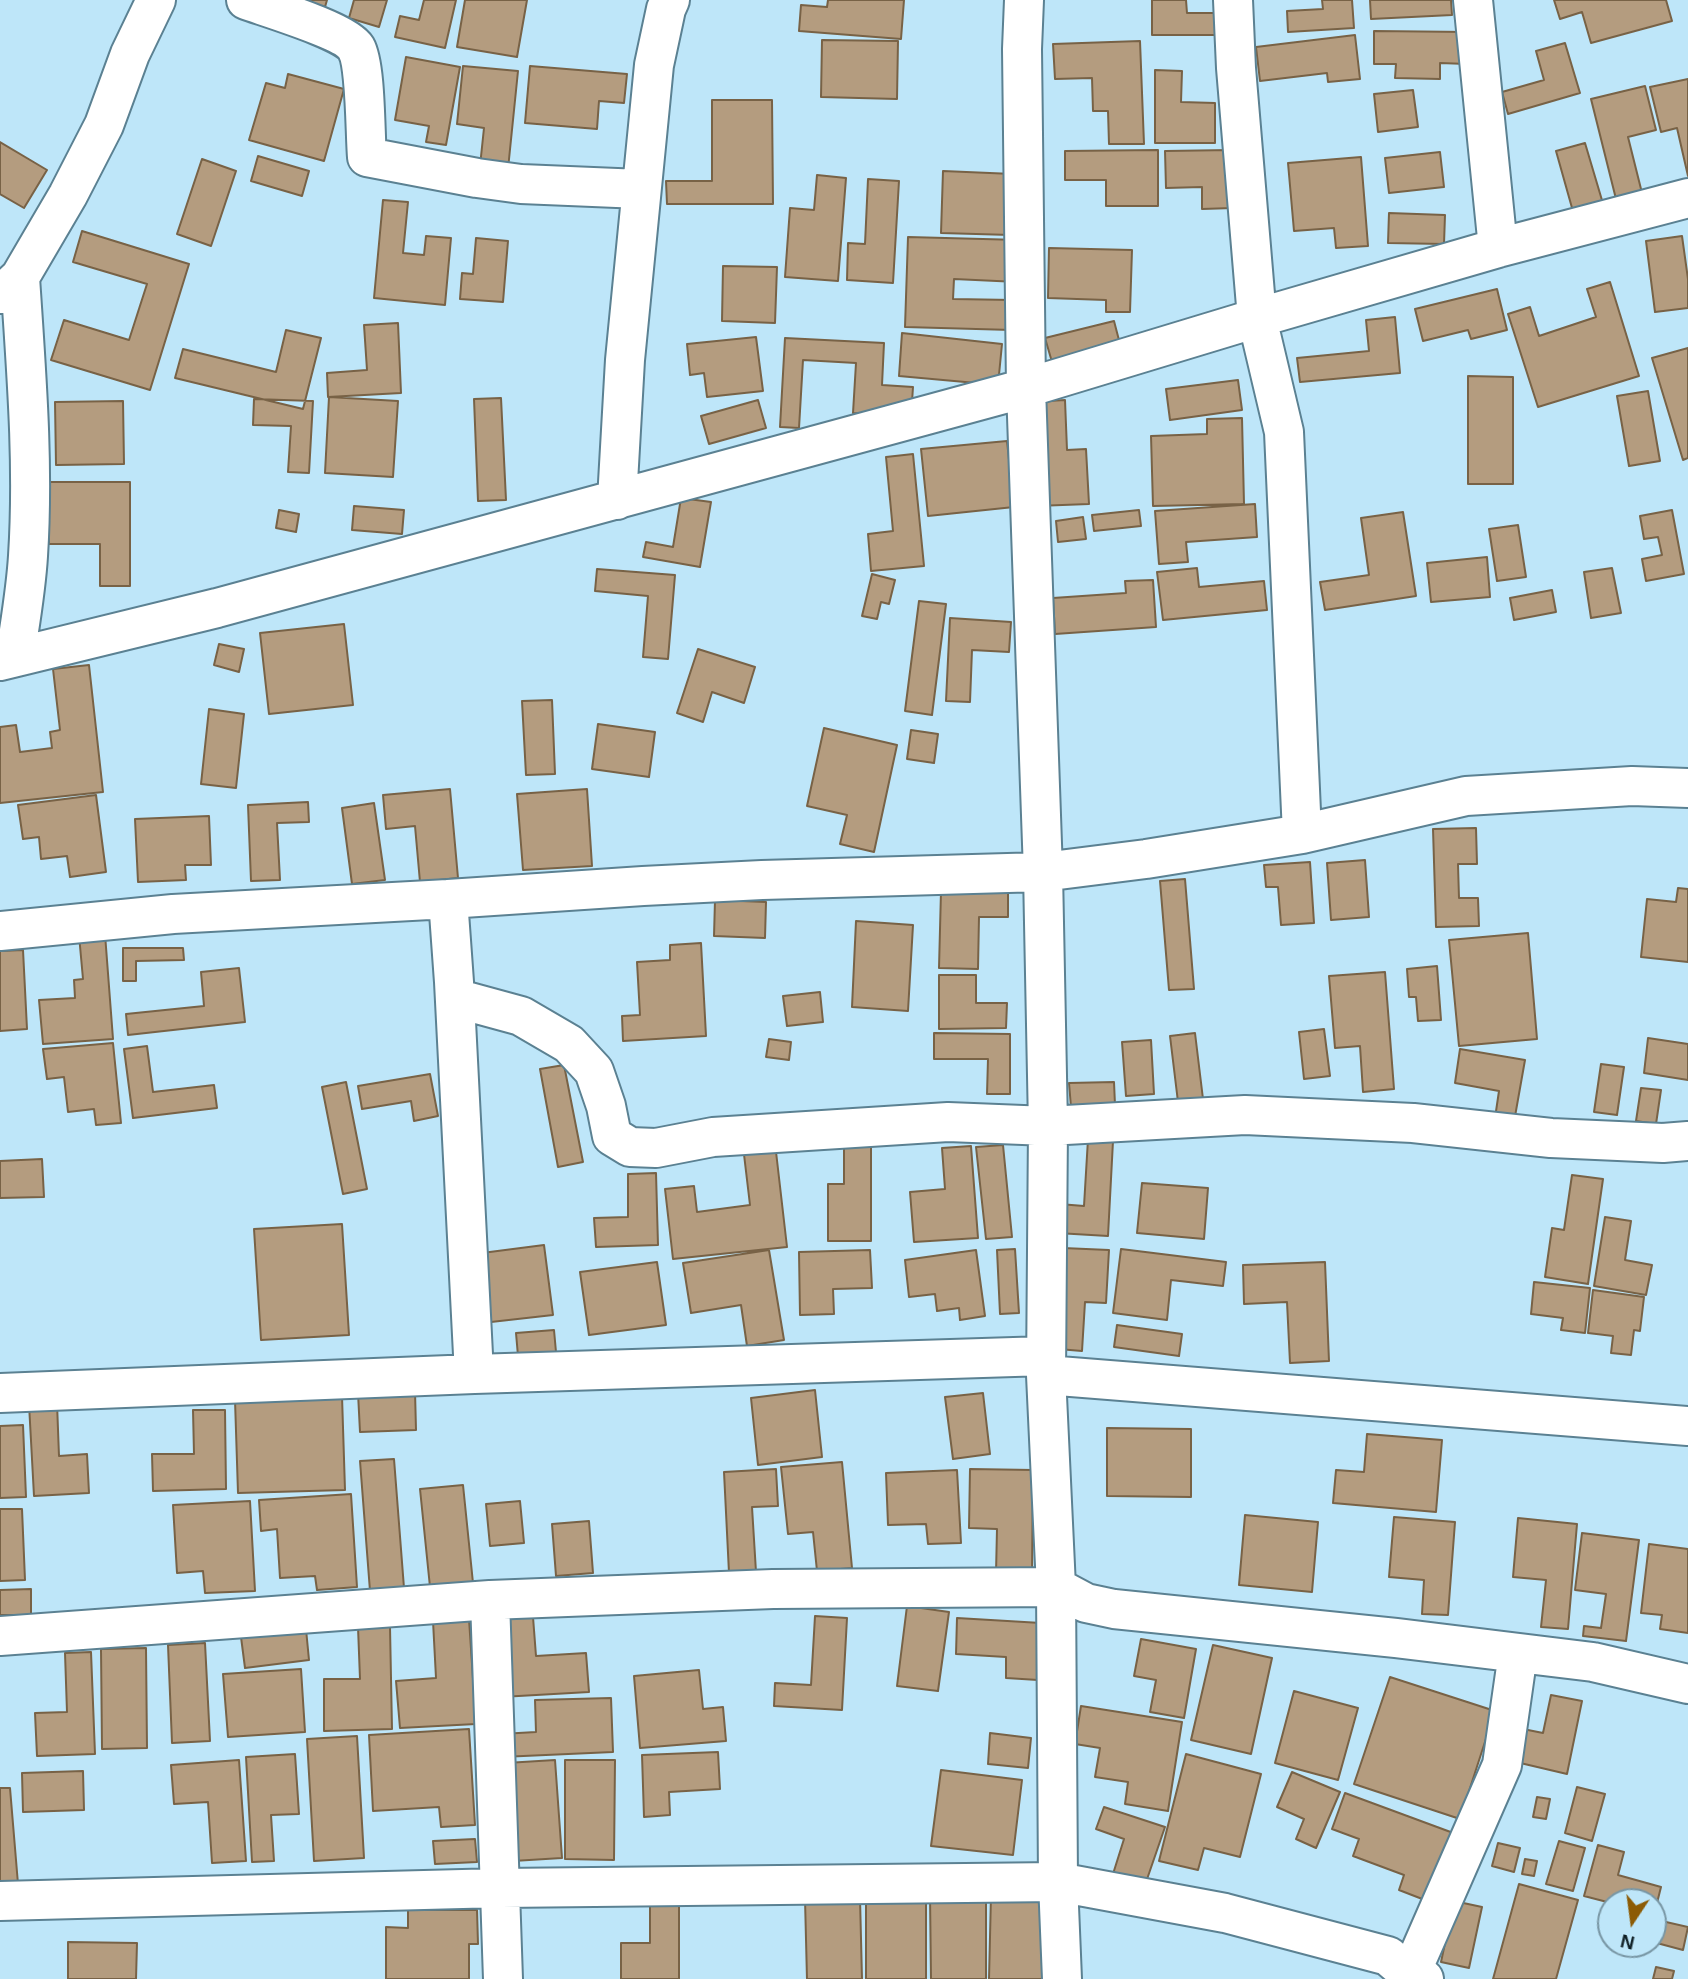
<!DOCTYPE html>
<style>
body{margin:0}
#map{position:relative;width:1688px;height:1979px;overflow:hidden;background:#bee6f9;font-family:Arial,sans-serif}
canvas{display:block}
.north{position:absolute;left:1597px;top:1888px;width:70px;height:70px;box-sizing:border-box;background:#bee6f9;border:2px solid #7896a4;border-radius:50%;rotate:193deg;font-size:19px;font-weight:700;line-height:28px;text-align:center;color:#0e1e24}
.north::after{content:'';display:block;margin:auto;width:24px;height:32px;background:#8c5b05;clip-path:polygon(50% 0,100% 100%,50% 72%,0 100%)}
</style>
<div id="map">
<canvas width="1688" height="1979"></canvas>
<div class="north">N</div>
</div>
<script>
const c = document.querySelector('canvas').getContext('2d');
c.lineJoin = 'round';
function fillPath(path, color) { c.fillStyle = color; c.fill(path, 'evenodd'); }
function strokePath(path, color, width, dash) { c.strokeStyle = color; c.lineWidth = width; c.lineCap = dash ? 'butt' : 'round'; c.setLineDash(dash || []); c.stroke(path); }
const building = new Path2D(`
 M299,0H327L325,7Z
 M354,0H387L379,27L349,18Z
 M424,0H456L445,48L395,37L400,16L419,20Z
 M465,0H527L517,57L457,47Z
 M828,0H904L901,39L799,31L801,5L827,7Z
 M1152,0H1186L1187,13H1215V35H1152Z
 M1322,0H1352L1354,28L1288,32L1287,11L1323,9Z
 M1370,0H1451L1452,15L1371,19Z
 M1554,0H1666L1672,21L1591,43L1582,12L1560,19Z
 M1374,31L1468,32L1467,64L1440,63V79L1395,78L1396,64H1374Z
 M1355,35L1360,79L1328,82L1327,73L1260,81L1256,47Z
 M822,40L898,41L897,99L821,97Z
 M1140,41L1144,144H1109L1108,111H1093L1092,78L1055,79L1053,44Z
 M1565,43L1580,93L1508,114L1502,92L1544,80L1536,51Z
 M406,57L460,67L446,145L426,142L429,126L395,120Z
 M463,66L518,71L508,169L480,166L484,128L457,124Z
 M530,66L627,74L624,103L599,101L597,129L525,123Z
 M1155,70L1182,71L1181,102L1215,103V143H1155Z
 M288,74L344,89L324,161L249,140L266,83L285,88Z
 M1688,79V176L1677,128L1661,132L1650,87Z
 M1645,86L1656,130L1628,137L1644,201L1618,207L1591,99Z
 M1413,90L1418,127L1378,132L1374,94Z
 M712,100H772L773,204H667L666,181H712Z
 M0,142L47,170L24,208L0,194Z
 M1585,143L1604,207L1574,215L1556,151Z
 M1158,150V206H1106V180H1065V151Z
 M1231,150L1233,208L1202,209V187L1166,188L1165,151Z
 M1440,152L1444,187L1389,193L1385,158Z
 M258,156L309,171L302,196L251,181Z
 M1361,157L1368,246L1336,248L1334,228L1294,231L1288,163Z
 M202,159L236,171L211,246L177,234Z
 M943,171L1013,174L1011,235L941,233Z
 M817,175L846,178L838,281L785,277L790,208L814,210Z
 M868,179L899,181L893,283L847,280L848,243L865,244Z
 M383,200L408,202L403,253L424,255L426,236L451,238L445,305L374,298Z
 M1389,213L1445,215L1444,244L1388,243Z
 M82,231L189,264L150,390L51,360L64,320L129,340L147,284L73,262Z
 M1682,236L1688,279V308L1655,312L1646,241Z
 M908,237L1020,240L1018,282L954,279L953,299L1013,300L1012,330L905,327Z
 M476,238L508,241L503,302L460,299L462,273L473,274Z
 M1049,248L1132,250L1130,312H1106V300L1048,298Z
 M723,266L777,267L775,323L722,321Z
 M1610,282L1639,376L1538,407L1508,314L1530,307L1539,336L1596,317L1587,289Z
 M1497,289L1507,330L1471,339L1468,330L1423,341L1415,309Z
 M1395,317L1400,373L1300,382L1297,358L1369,351L1366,320Z
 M1114,321L1120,344L1052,362L1045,338Z
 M398,323L401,393L328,397L327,373L367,370L364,325Z
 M286,330L321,338L303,409L175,378L183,349L276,372Z
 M902,333L1002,344L998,385L899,376Z
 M756,337L763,391L707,397L704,373L690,375L687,344Z
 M785,338L884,343L882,385L913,387L911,417L853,413L856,363L803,360L799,428L780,427Z
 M1688,348V458L1683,460L1652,358Z
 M1468,376L1513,377V484H1468Z
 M1238,380L1242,410L1170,420L1166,389Z
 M1648,391L1660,461L1629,466L1617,396Z
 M329,397L398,401L393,477L325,473Z
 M501,398L506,500L478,501L474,399Z
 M254,399L313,401L309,473L288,472L291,426L253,425Z
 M758,400L766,428L709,444L701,416Z
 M1065,400L1067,450L1086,449L1089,504L1036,506L1031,402Z
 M123,401L124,464L56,465L55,402Z
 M1242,418L1244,504L1153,506L1151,436L1207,434V419Z
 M1007,441L1014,507L928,516L921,449Z
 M913,454L924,566L871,571L868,534L893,531L886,457Z
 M48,482H130V586H100V544H49Z
 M681,498L711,502L700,567L643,557L646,542L673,547Z
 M1255,504L1257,537L1186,542L1188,562L1159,564L1155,511Z
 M354,506L404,510L402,534L352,530Z
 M279,510L299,514L296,532L276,528Z
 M1139,510L1141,526L1094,531L1092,515Z
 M1672,510L1684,574L1646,581L1642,559L1662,555L1658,537L1644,539L1640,516Z
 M1403,512L1416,596L1325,610L1320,582L1369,575L1361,518Z
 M1083,517L1086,539L1058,542L1056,521Z
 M1518,525L1526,577L1497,581L1489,529Z
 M1487,557L1490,597L1431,602L1427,563Z
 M1197,568L1199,587L1264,581L1267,610L1163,620L1157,572Z
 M1612,568L1621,613L1591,618L1584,572Z
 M597,569L675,575L668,659L643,657L648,596L595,591Z
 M872,574L895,580L889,604L881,602L877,619L862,616Z
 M1153,580L1156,627L1055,634L1053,598L1126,593L1125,581Z
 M1552,590L1556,612L1514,620L1510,598Z
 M919,601L946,604L932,715L905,711Z
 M950,618L1011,622L1009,652L972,650L970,702L946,701Z
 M344,624L353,705L269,714L260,633Z
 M219,644L244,649L239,672L214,665Z
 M698,649L755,667L744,703L712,692L703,722L677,713Z
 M89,665L103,792L0,803V727L16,725L20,752L52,748L50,732L60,730L53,669Z
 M552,700L555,774L526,775L522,701Z
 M209,709L244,714L236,788L201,784Z
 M598,724L655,732L649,777L592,769Z
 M824,728L897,745L874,852L840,844L847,815L807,806Z
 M911,730L938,734L934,763L907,759Z
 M450,789L458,878L420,882L415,826L386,829L383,795Z
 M587,789L592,866L523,870L517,794Z
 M96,795L106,872L70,877L67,856L41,859L39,837L23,839L18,805Z
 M308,802L309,822L277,823L280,880L251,881L248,805Z
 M374,803L385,880L352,884L342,808Z
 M209,816L211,865H185L186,880L138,882L135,819Z
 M1476,828L1477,864H1458L1459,898H1478L1479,926L1436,927L1433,829Z
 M1365,860L1369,917L1331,920L1327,863Z
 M1310,862L1314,923L1281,925L1278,887H1266L1264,865Z
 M1185,879L1194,989L1169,990L1160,881Z
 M1678,888L1688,889V962L1641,957L1647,899L1676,902Z
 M941,891L1008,893V917H979L978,969L939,968Z
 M715,900L766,902L765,938L714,936Z
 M856,921L913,925L908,1011L852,1007Z
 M1528,933L1537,1039L1459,1046L1449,940Z
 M105,934L113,1039L43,1044L39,1000L75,998L74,980L83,979L79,935Z
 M701,943L706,1036L623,1041L622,1016L640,1015L637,962L670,960V945Z
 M123,948H183L184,960L136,961V981H123Z
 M23,950L27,1029L0,1031V951Z
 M1437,966L1441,1020L1418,1021L1416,997H1409L1407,969Z
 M239,968L245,1022L128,1035L126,1014L204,1006L201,972Z
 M1385,972L1394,1089L1363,1092L1360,1046L1335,1048L1329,976Z
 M939,975H976V1003H1007L1006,1028L939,1029Z
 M820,992L823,1022L787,1026L783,996Z
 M1324,1029L1330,1076L1304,1079L1299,1032Z
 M934,1033L1010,1034V1094H987L988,1059H934Z
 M1195,1033L1203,1099L1178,1102L1170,1036Z
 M1648,1038L1688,1044V1080L1644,1073Z
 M769,1039L791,1042L789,1060L766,1057Z
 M1151,1040L1154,1094L1126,1096L1122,1042Z
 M113,1043L121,1123L96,1125L94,1109L68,1112L64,1077L47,1079L43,1049Z
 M147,1046L153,1092L214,1085L217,1108L133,1118L124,1049Z
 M1460,1049L1525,1060L1514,1122L1495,1118L1499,1091L1455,1083Z
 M1601,1064L1624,1067L1617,1115L1594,1112Z
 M564,1065L583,1162L558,1167L540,1069Z
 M430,1074L438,1116L414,1121L411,1101L362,1109L358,1086Z
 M346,1082L367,1189L343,1194L322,1087Z
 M1114,1082L1115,1105L1071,1107L1069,1083Z
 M1641,1088L1661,1090L1656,1124L1636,1121Z
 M844,1137H871V1241H828V1184H844Z
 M1088,1139L1113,1141L1108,1236L1057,1233L1059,1204L1084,1206Z
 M775,1143L787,1247L673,1259L665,1189L694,1186L697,1212L750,1205L743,1146Z
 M1003,1145L1012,1237L986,1239L976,1147Z
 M971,1146L978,1238L914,1242L910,1192L945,1189L942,1148Z
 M42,1159L44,1197L0,1198V1161Z
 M656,1173L658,1245L596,1247L594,1218L628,1217V1174Z
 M1572,1175L1603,1179L1588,1284L1545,1277L1552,1228L1564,1230Z
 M1142,1183L1208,1188L1204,1239L1137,1233Z
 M1605,1217L1631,1221L1625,1260L1652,1265L1646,1295L1594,1286Z
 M342,1224L349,1335L261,1340L254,1229Z
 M544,1245L553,1315L491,1322L482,1253Z
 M1063,1248L1109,1250L1106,1303L1085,1302L1082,1351L1058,1349Z
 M1015,1249L1019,1313L1000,1314L997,1250Z
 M1121,1249L1226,1262L1223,1286L1171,1280L1167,1320L1113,1313Z
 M769,1250L784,1340L747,1346L741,1305L691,1313L683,1263Z
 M870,1250L872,1288L833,1289L834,1314L800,1315L799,1252Z
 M976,1250L985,1316L960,1320L959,1308L937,1311L935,1294L909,1297L905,1260Z
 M657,1262L666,1325L589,1335L580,1272Z
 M1325,1262L1329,1361L1290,1363L1287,1302L1244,1304L1243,1265Z
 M1534,1282L1590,1288L1585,1333L1561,1330L1563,1318L1531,1314Z
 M1593,1290L1644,1297L1640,1331L1634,1330L1631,1355L1611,1353L1613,1336L1588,1333Z
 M1117,1325L1182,1334L1179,1356L1114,1347Z
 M554,1330L556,1352L518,1356L516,1333Z
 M815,1390L822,1457L758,1465L751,1398Z
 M415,1391L416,1430L360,1432L358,1393Z
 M983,1393L990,1454L953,1459L945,1397Z
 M342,1396L345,1490L238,1493L235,1400Z
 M57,1403L59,1456L87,1454L89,1493L34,1496L29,1404Z
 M193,1410H225L226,1489L153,1491L152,1454H194Z
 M23,1425L26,1497L0,1498V1426Z
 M1107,1428L1191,1429V1497L1107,1496Z
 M1367,1434L1442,1440L1436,1512L1333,1503L1336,1470L1364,1472Z
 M394,1459L404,1588L370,1591L360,1461Z
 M842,1462L852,1568L817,1571L813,1532L788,1534L781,1467Z
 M776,1469L778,1506L752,1507L756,1572L729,1573L724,1472Z
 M970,1469L1033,1470L1032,1573H996L997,1529L969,1528Z
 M957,1470L961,1543L928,1544L926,1524L888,1525L886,1473Z
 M463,1485L473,1583L430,1587L420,1489Z
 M351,1494L357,1587L317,1590L315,1576L280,1578L277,1529L261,1531L259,1500Z
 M250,1501L255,1591L205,1593L203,1571L177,1573L173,1505Z
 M520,1501L524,1543L490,1546L486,1504Z
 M0,1509H22L25,1580L0,1581Z
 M1245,1515L1318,1522L1312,1592L1239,1585Z
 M1394,1517L1455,1522L1448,1615L1422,1614L1424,1580L1389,1577Z
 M1518,1518L1577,1524L1568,1629L1541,1627L1546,1580L1513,1577Z
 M589,1521L593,1573L556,1576L552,1524Z
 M1582,1533L1639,1540L1626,1641L1583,1636L1584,1626L1601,1628L1606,1594L1575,1590Z
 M1649,1544L1688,1549V1633L1660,1629L1662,1615L1641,1613Z
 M31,1589V1615H0V1590Z
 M907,1606L949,1612L938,1691L897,1686Z
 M815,1616L847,1618L842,1710L774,1706L775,1683L811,1685Z
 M533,1617L536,1656L586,1653L589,1692L501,1697L495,1619Z
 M957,1618L1041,1623L1038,1680L1006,1678V1657L956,1654Z
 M469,1619L476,1724L400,1728L396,1681L436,1678L433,1621Z
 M358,1627H390L392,1729L324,1731V1679H360Z
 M306,1629L309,1660L245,1668L241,1637Z
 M1141,1639L1196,1649L1184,1718L1150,1712L1156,1680L1134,1676Z
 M205,1643L210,1741L172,1743L168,1645Z
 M1213,1645L1272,1658L1251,1754L1191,1740Z
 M146,1648L147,1748L102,1749L101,1649Z
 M91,1652L95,1754L37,1756L35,1713L67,1712L65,1653Z
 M301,1669L305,1732L228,1737L223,1674Z
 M699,1670L703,1709L723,1707L726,1741L640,1748L634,1676Z
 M1390,1677L1495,1711L1460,1819L1354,1784Z
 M1294,1691L1358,1708L1338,1780L1275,1763Z
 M1551,1695L1582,1701L1567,1774L1516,1762L1523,1729L1543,1733Z
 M611,1698L613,1752L501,1757V1734L536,1732L535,1700Z
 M1081,1706L1182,1722L1168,1811L1125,1804L1128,1782L1095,1777L1100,1748L1075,1744Z
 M469,1729L475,1825L441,1827L439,1807L373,1811L369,1735Z
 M990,1733L1031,1738L1028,1768L988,1764Z
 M357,1736L364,1858L314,1861L307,1739Z
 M718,1752L720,1789L669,1792L670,1815L644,1817L642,1755Z
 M295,1754L299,1814L271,1815L274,1861L252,1862L246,1757Z
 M1186,1754L1261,1774L1240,1857L1204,1848L1198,1870L1159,1861Z
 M239,1760L246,1861L212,1863L208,1802L174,1804L171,1765Z
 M555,1760L562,1858L513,1861L506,1763Z
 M565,1760H615L614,1860L565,1859Z
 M941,1770L1022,1780L1013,1855L931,1846Z
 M83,1771L84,1810L23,1812L22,1773Z
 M1292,1772L1340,1792L1316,1848L1296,1839L1304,1819L1277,1807Z
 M1577,1787L1605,1794L1592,1841L1565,1833Z
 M0,1788H10L18,1884L0,1885Z
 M1345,1793L1456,1834L1430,1902L1399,1890L1404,1875L1353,1856L1359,1839L1332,1829Z
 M1537,1797L1550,1799L1546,1819L1533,1817Z
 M1104,1807L1165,1827L1145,1885L1113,1874L1124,1839L1096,1829Z
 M475,1839L477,1862L435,1864L433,1841Z
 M1559,1841L1585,1848L1573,1891L1546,1884Z
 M1498,1843L1520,1848L1514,1872L1492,1866Z
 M1598,1845L1624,1852L1618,1875L1661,1887L1654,1915L1653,1902L1611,1903L1584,1896Z
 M1525,1859L1537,1861L1534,1876L1522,1874Z
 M1519,1884L1578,1900L1556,1979H1493Z
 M930,1895H986V1979H931Z
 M991,1895L1044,1896L1043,1979H989Z
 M866,1896H926V1979H866Z
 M860,1898L862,1979H807L805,1899Z
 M1454,1901L1482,1907L1469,1968L1441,1962Z
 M650,1902H679V1979H621V1943H650Z
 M408,1910H477L478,1944H469V1979H386V1927L408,1928Z
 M1653,1919L1688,1927L1683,1950L1653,1942Z
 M68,1942L137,1943L136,1979H68Z
 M1656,1967L1674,1971L1672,1979H1653Z`);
fillPath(building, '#b49c7f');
strokePath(building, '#786246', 2);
const minor = new Path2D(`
 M246,0C268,8 346,31 356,48C366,65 365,134 367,157L477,178L521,184L641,189
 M1024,0L1022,49L1026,388L1043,872L1048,1126L1046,1375L1056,1587L1058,1882L1062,1979
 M1233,0L1236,68L1257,318L1284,432L1302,834
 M1473,0L1498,248
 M2,294L20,277L68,195L104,125L130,54L156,0
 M617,500L625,360L654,65L666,9L670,0
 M15,657C20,623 26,590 28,556C34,463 26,369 20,277
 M0,661L217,608L1026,388L1257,318L1498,248L1688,198
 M448,899L454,982L474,1374
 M0,931L173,914L448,899L643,886L762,880L1043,872L1146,859L1302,834L1466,796L1632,786L1688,788
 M455,998L521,1016L569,1044L594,1071L606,1106L612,1136L630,1147L656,1148L713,1137L948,1122L1048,1126L1245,1115L1413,1123L1551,1138L1663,1143L1688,1141
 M1046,1375L1688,1426
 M0,1393L474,1374L1046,1356
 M490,1600L503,1979
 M0,1636L490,1600L773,1589L1056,1587L1086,1603L1114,1609L1396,1638L1593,1662L1688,1684
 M0,1901L501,1888L1058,1882L1225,1913L1388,1956L1410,1975L1424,1979
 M1410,1975L1502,1765L1518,1653`);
strokePath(minor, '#5b8192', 42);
strokePath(minor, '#fff', 38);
</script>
